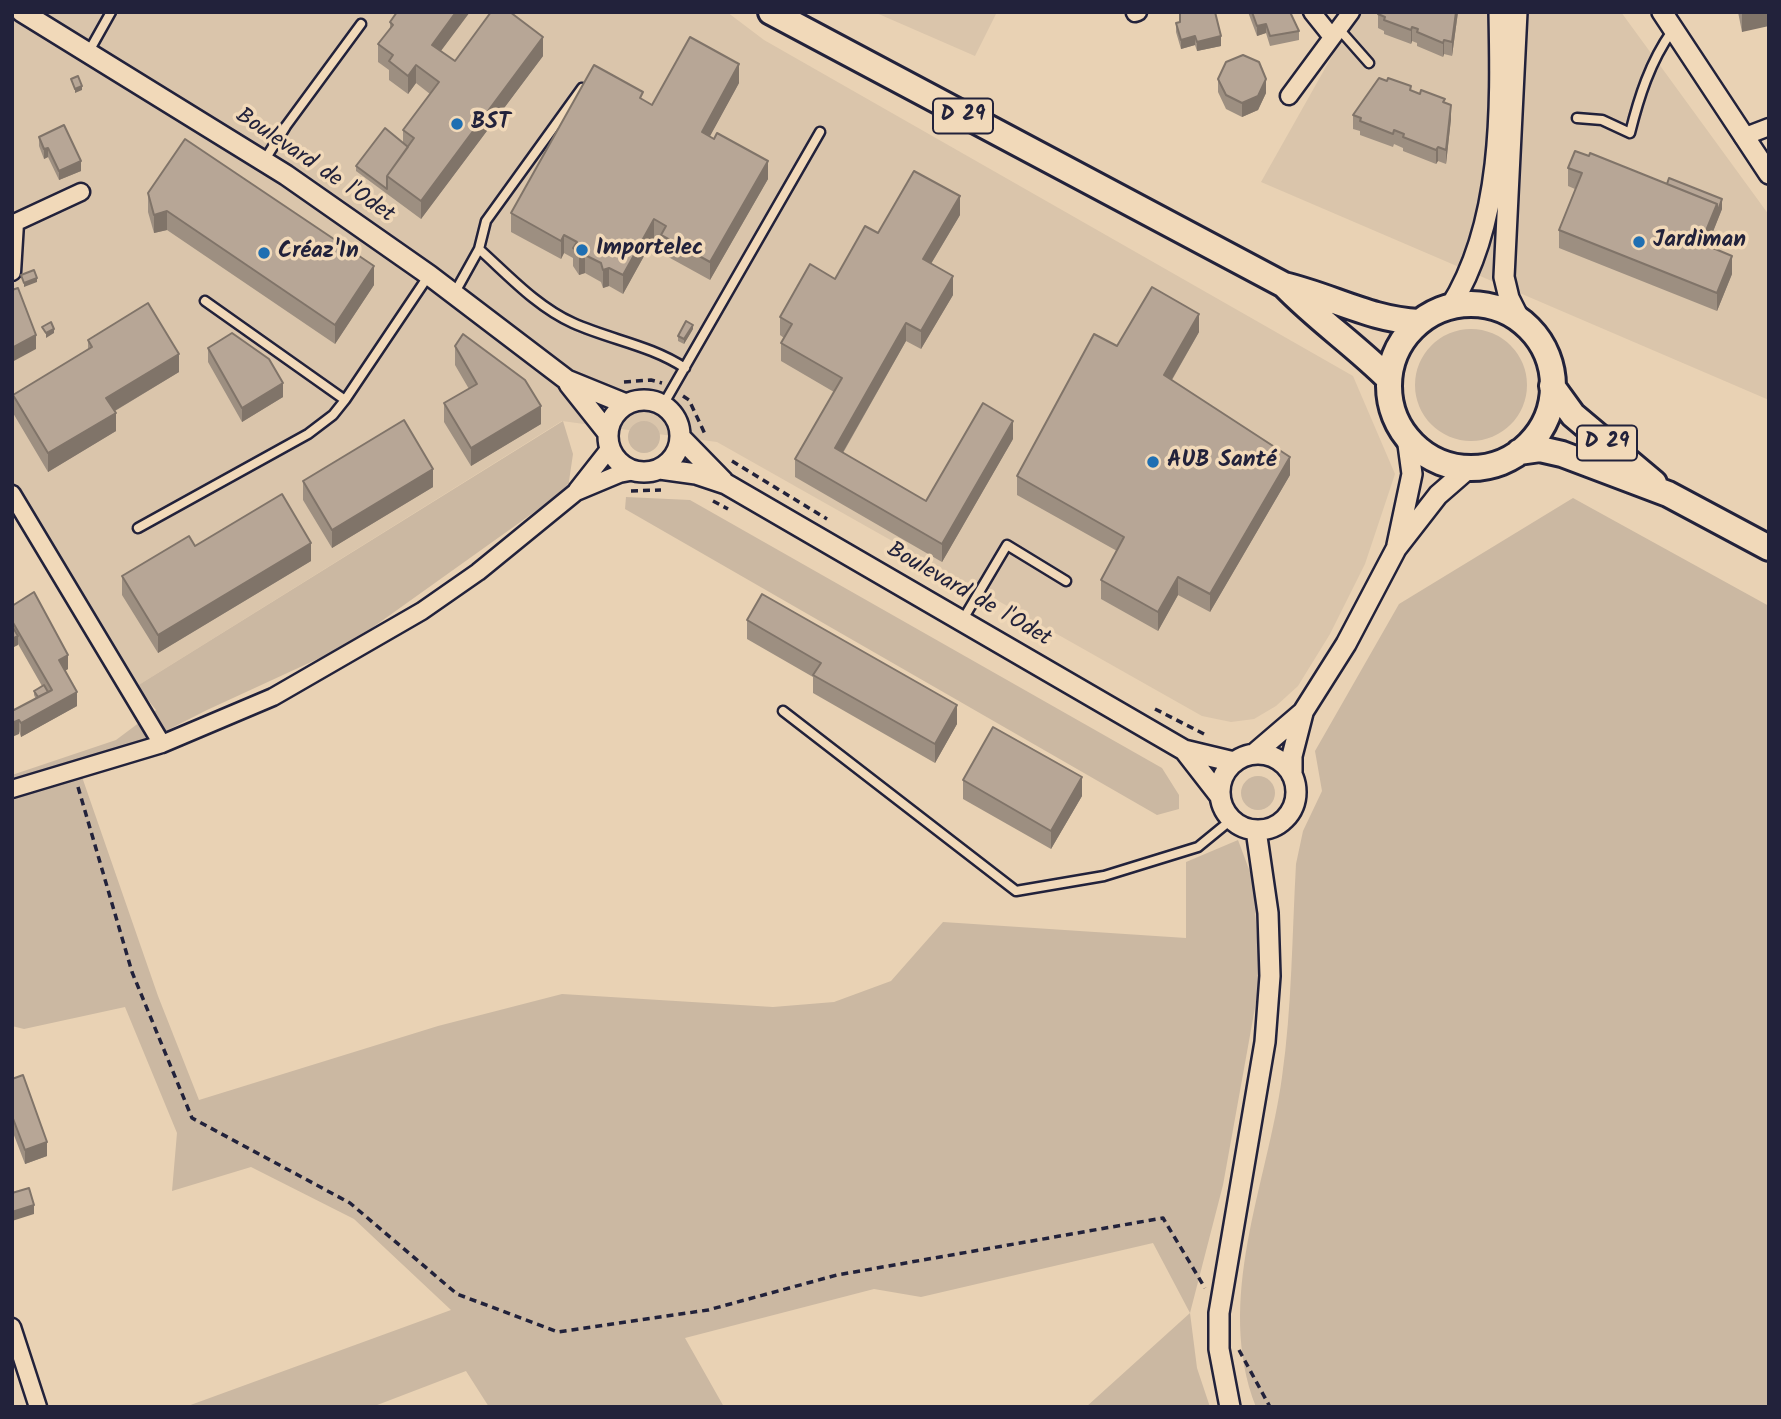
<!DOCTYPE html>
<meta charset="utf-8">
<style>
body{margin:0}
#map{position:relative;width:1781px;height:1419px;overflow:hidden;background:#e9d2b4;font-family:Kalam,sans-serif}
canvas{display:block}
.frame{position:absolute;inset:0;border:14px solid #22223b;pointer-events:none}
</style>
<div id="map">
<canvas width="1781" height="1419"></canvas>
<div class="frame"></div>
</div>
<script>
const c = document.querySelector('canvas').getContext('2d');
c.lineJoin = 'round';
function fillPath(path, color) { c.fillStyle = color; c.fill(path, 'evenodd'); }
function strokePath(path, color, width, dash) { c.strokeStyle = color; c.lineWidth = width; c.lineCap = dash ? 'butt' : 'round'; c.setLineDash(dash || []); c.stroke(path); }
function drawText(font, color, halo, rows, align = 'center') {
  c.font = font + ' Kalam,sans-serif'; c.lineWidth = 7; c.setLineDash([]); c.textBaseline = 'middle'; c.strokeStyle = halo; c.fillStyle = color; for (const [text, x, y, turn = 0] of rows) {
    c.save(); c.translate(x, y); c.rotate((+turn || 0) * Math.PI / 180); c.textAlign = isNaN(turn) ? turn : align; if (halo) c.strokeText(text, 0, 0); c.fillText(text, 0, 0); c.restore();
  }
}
fillPath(new Path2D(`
 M12,12H727L764,40L1353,376L1395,474L1365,564L1330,634L1298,686L1276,706L1254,719L1231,722L1202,716L717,442L562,421L137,686L15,484L12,485Z
 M874,12H997L975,56Z
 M1364,12H1621L1769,215V400L1261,182L1345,33Z`), '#dac5ab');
fillPath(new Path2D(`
 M1415 385a56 56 0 1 1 112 0a56 56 0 1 1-112 0Z
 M628 437a16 16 0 1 1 32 0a16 16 0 1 1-32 0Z
 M563,421L573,454L568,488L348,645L207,710L81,774L158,996L199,1100L438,1026L562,994L773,1007L834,1002L891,981L943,922L1186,938V862L1238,840L1253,880L1260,980L1223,1185L1190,1313L1197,1368L1210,1407H1086L1190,1313L1153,1243L921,1297L874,1289L685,1338L724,1407H489L466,1371L372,1407H185L451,1310L354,1219L251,1167L172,1191L177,1133L125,1007L24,1029L12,1026V775L116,740L156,710L137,686Z
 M626,497L690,500L1162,768L1179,795V809L1157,815L625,509Z
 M1573,498L1769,606V1407H1256C1214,1299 1267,1186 1282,1077C1292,1008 1292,935 1296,864L1303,831L1322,791L1315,751L1399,604Z
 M1241 793a17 17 0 1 1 34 0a17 17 0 1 1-34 0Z`), '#cbb8a2');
const service = new Path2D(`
 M1339,29L1369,63
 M88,53L111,12
 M1577,118L1602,120L1630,133C1639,97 1650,62 1672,31
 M264,161L286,126L361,24
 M479,249C508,275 537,307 573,323C611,340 650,345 685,368
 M454,294L479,249L486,221L582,88
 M205,301L345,400L429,275
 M663,405L820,132
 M138,528L308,434L333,415L345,400
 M962,621L1007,545L1066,581
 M783,711L1016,891L1104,876L1198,847L1231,820`);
const minor = new Path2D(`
 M1312,12L1332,37
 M1135,13L1138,12
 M1289,96L1351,12
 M1743,137L1769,127
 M12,224L81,192
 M12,272L15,223
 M577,490L610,448
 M12,494L162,744
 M12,789L162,744L273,697L422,611L478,572L576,492L619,474L635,471
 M12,1327L38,1407`);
const tertiary = new Path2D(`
 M22,12L286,175L429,275L567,380L626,404
 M1517,12L1504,277L1509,298L1520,320
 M1662,12L1769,174
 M1450,307C1503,223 1501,108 1499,12
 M569,384L608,433
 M608 436a36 36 0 1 1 72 0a36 36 0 1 1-72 0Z
 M680,437L723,481
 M660,469L696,474L726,484L1184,750L1234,762
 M1397,545L1412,474L1407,437
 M1184,750L1219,795
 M1220 792a38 38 0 1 1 76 0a38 38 0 1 1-76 0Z
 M1254,754L1303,712L1346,644L1396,549L1438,495L1469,468
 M1292,775V756L1303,713
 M1230,1407L1219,1349V1313L1265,1042L1270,976L1268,913L1256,830`);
const primary = new Path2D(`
 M771,12L1284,285C1331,296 1371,320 1419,322
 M1285,286C1318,320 1356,346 1389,379
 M1389 386a82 82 0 1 1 164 0a82 82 0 1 1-164 0Z
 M1552,386L1573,415L1654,483
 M1519,452L1540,449L1562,454L1668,494L1769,548`);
strokePath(service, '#22223b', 13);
strokePath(minor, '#22223b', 21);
strokePath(tertiary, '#22223b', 24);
strokePath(primary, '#22223b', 30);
strokePath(new Path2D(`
 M624,382L651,380L662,383
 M683,396L689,400L705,434
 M732,461L827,519
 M631,491L661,490
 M713,501L728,509
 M1155,709L1204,734
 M78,787L132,972L192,1118L350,1203L457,1294L558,1332L708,1310L837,1275L1163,1218L1205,1288
 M1239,1350L1270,1407`), '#22223b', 3.5, [7, 5]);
strokePath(service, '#f1d9b9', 8);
strokePath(minor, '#f1d9b9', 16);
strokePath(tertiary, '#f1d9b9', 19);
strokePath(primary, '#f1d9b9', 24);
fillPath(new Path2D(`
 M1248,12H1290L1299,31V40L1270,46L1266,33L1257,36Z
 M1379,12H1458L1452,56L1444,54L1443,57L1417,46V43L1412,41L1411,44L1384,34V31L1378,28V14Z
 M1738,12H1769L1742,32Z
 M390,22L441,51L455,61L543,56L421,219L356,171V166L403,143V130L430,94L416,83L408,94L389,80V70L378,62V44L390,29Z
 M1180,22L1221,46L1197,51L1195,45L1181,49L1176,32V23Z
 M1218,79L1266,93L1258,110L1242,117L1226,109L1218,92Z
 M739,83L709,137L768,179L710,280L661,253V242L654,238L623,294L609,286L603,288L601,282L585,273L579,275L573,266V258L564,253L561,259L511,232V213L643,100L652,105Z
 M1411,91L1445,103L1451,119L1446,164L1438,161L1436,164L1403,151V148L1394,144L1393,147L1360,135V131L1353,129V115Z
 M39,137L81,171L59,180L48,157L44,159L39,146Z
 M1568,168L1722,209L1707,246L1732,274L1717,311L1559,248V230L1575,189L1568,186Z
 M148,193L374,285L335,344L167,230L154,233L148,212Z
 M960,215L931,264L953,295L921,349L906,341L843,453L926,501L1013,439L942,562L795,477V459L834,392L781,361V343L784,338L780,335V317L835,279L878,233Z
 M693,329L684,344L678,341V336Z
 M1199,332L1172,380L1290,475L1210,612L1178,595L1158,631L1101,599V580L1117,551L1017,495V476L1117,346Z
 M88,340L179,372L115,411L116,431L48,472L13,413V395L88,350Z
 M455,346L541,424L471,466L444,422V403L469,389L455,365Z
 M208,348L283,397L242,422L208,362Z
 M303,481L433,487L332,548L303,500Z
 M311,561L158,653L122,595V576Z
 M12,606L68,669L65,671L77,706L21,737L12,711L36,699L34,695V691L42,686L18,644L12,648Z
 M747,620L957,724L935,763L813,693V677L747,639Z
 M963,780L1082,796L1051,849L963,799Z
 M12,1079L47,1156L25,1164L12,1130Z`), '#9d8f81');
fillPath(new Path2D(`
 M456,12H470L432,63V45Z
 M1456,12H1458L1452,56V42Z
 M1742,12H1769V26L1742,32Z
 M1266,24V33L1257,36V26Z
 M1412,27V41L1411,44V30Z
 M1195,36V45L1181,49V40Z
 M1221,36V46L1197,51V42Z
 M543,37V56L421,219V201Z
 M1444,40V54L1443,57V43Z
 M739,64V83L702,151V132Z
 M416,65V83L408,94V76Z
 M1266,79V93L1258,110L1242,117V103Z
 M82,86V90L75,93V89Z
 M1451,105V119L1446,164V150Z
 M1438,147V161L1436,164V150Z
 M48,148V157L44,159V149Z
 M81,161V171L59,180V171Z
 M768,161V179L710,280V262Z
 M960,196V215L923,277V259Z
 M1722,199V209L1701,262V243L1717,204Z
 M167,211V230L154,233V215Z
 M654,219V238L623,294V275Z
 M564,235V253L561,259V241Z
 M585,255V273L579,275V256Z
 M1732,256V274L1717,311V293Z
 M374,266V285L335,344V325Z
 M609,268V286L603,288V270Z
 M953,276V295L921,349V331Z
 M37,278V282L24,287V283Z
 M1199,314V332L1164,393V375Z
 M906,323V341L835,466V448Z
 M693,325V329L684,344V339Z
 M54,329V333L46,338V333Z
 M36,335V349L12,362V348Z
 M179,354V372L106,416V398Z
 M283,383V397L242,422V408Z
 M541,406V424L471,466V448Z
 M116,413V431L48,472V453Z
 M1013,421V439L942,562V544Z
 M1290,457V475L1210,612V594Z
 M433,469V487L332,548V530Z
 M311,543V561L158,653V635Z
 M1178,577V595L1158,631V612Z
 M18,636V645L12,648V639Z
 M68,655V669L59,674V660Z
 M77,692V706L21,737V723Z
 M957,705V724L935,763V744Z
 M19,720V734L12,737V723Z
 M1082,777V796L1051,849V831Z
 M47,1142V1156L25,1164V1150Z
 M34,1205V1214L12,1221V1212Z`), '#807469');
const building = new Path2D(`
 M397,12H456L432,45L455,61L491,12H510L543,37L421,201L387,176L414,138L403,130L439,82L416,65L408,76L389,61L393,55L378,44L393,25L390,22Z
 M1180,12H1215L1221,36L1197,42L1195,36L1181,40L1176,23L1180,22Z
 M1252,12H1290L1299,31L1270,36L1266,24L1257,26Z
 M1379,12H1456L1452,42L1444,40L1443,43L1417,32L1418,29L1412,27L1411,30L1384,20L1385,17L1378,14Z
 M690,37L739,64L702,132L714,139L717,133L768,161L710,262L661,235L666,226L654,219L623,275L609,268L603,270L601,263L585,255L579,256L573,248L577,242L564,235L561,241L511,213L594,65L643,92L640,98L652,105Z
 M1243,55L1259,62L1266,79L1258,96L1242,103L1226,95L1218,79L1226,62Z
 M78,76L82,86L75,89L71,79Z
 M1379,78L1387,81L1388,78L1411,86L1410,90L1420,94L1421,90L1445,99L1443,102L1451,105L1446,150L1438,147L1436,150L1403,137L1404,134L1394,130L1393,134L1360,121L1361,118L1353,115Z
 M64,125L81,161L59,171L48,148L44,149L39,137Z
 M385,128L408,147L387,176V189L356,166Z
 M185,139L374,266L335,325L167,211L154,215L148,193Z
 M1575,151L1589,156L1590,153L1717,204L1701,243L1732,256L1717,293L1559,230L1582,173L1568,168Z
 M914,171L960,196L923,259L953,276L921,331L906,323L835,448L926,501L983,403L1013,421L942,544L795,459L842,378L781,343L792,324L780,317L810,264L835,279L865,226L878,233Z
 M1669,178L1722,199L1717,213V204L1667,184Z
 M34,270L37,278L24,283L21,275Z
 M1152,287L1199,314L1164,375L1290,457L1210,594L1178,577L1158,612L1101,580L1124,537L1017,476L1094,334L1117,346Z
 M18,288L36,335L12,348V290Z
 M148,303L179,354L106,398L116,413L48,453L13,395L92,347L88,340Z
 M686,321L693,325L684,339L678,336Z
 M51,322L54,329L46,333L42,327Z
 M232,333L269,359L283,383L242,408L208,348Z
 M463,334L525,380L541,406L471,448L444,403L477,384L455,346Z
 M404,420L433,469L332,530L303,481Z
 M282,494L311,543L158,635L122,576L189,536L195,546Z
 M34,592L68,655L59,660L77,692L21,723L19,720L12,723V711L52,690L12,621V606Z
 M762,594L957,705L935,744L813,675L821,663L747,620Z
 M12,626L18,636L12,639Z
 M44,685L48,692L38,697L34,691Z
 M993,727L1082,777L1051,831L963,780Z
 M23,1075L47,1142L25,1150L12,1116V1079Z
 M29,1188L34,1205L12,1212V1193Z`);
fillPath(building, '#b7a696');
strokePath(building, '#807469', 2);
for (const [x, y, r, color] of [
 [457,124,7,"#1f6fb2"],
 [1639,242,7,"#1f6fb2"],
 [582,250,7,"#1f6fb2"],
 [264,253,7,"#1f6fb2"],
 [1153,462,7,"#1f6fb2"]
]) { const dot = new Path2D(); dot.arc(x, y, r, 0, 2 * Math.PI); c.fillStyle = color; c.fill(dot); strokePath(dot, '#f1d9b9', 2.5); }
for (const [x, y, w] of [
 [963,116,60],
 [1607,443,60]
]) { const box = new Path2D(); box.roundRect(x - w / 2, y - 17.5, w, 35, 5); c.fillStyle = '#f1d9b9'; c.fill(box); strokePath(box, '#22223b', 2); }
drawText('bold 21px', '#22223b', null, [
 ["D 29",963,116],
 ["D 29",1607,443]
]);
drawText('bold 23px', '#22223b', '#f1d9b9', [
 ["BST",471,124],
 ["Jardiman",1653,242],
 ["Importelec",596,250],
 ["Créaz'In",278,253],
 ["AUB Santé",1167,462]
], 'left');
drawText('23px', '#22223b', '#f1d9b9', [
 ["Boulevard de l'Odet",314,167,34],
 ["Boulevard de l'Odet",968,596,30]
]);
</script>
